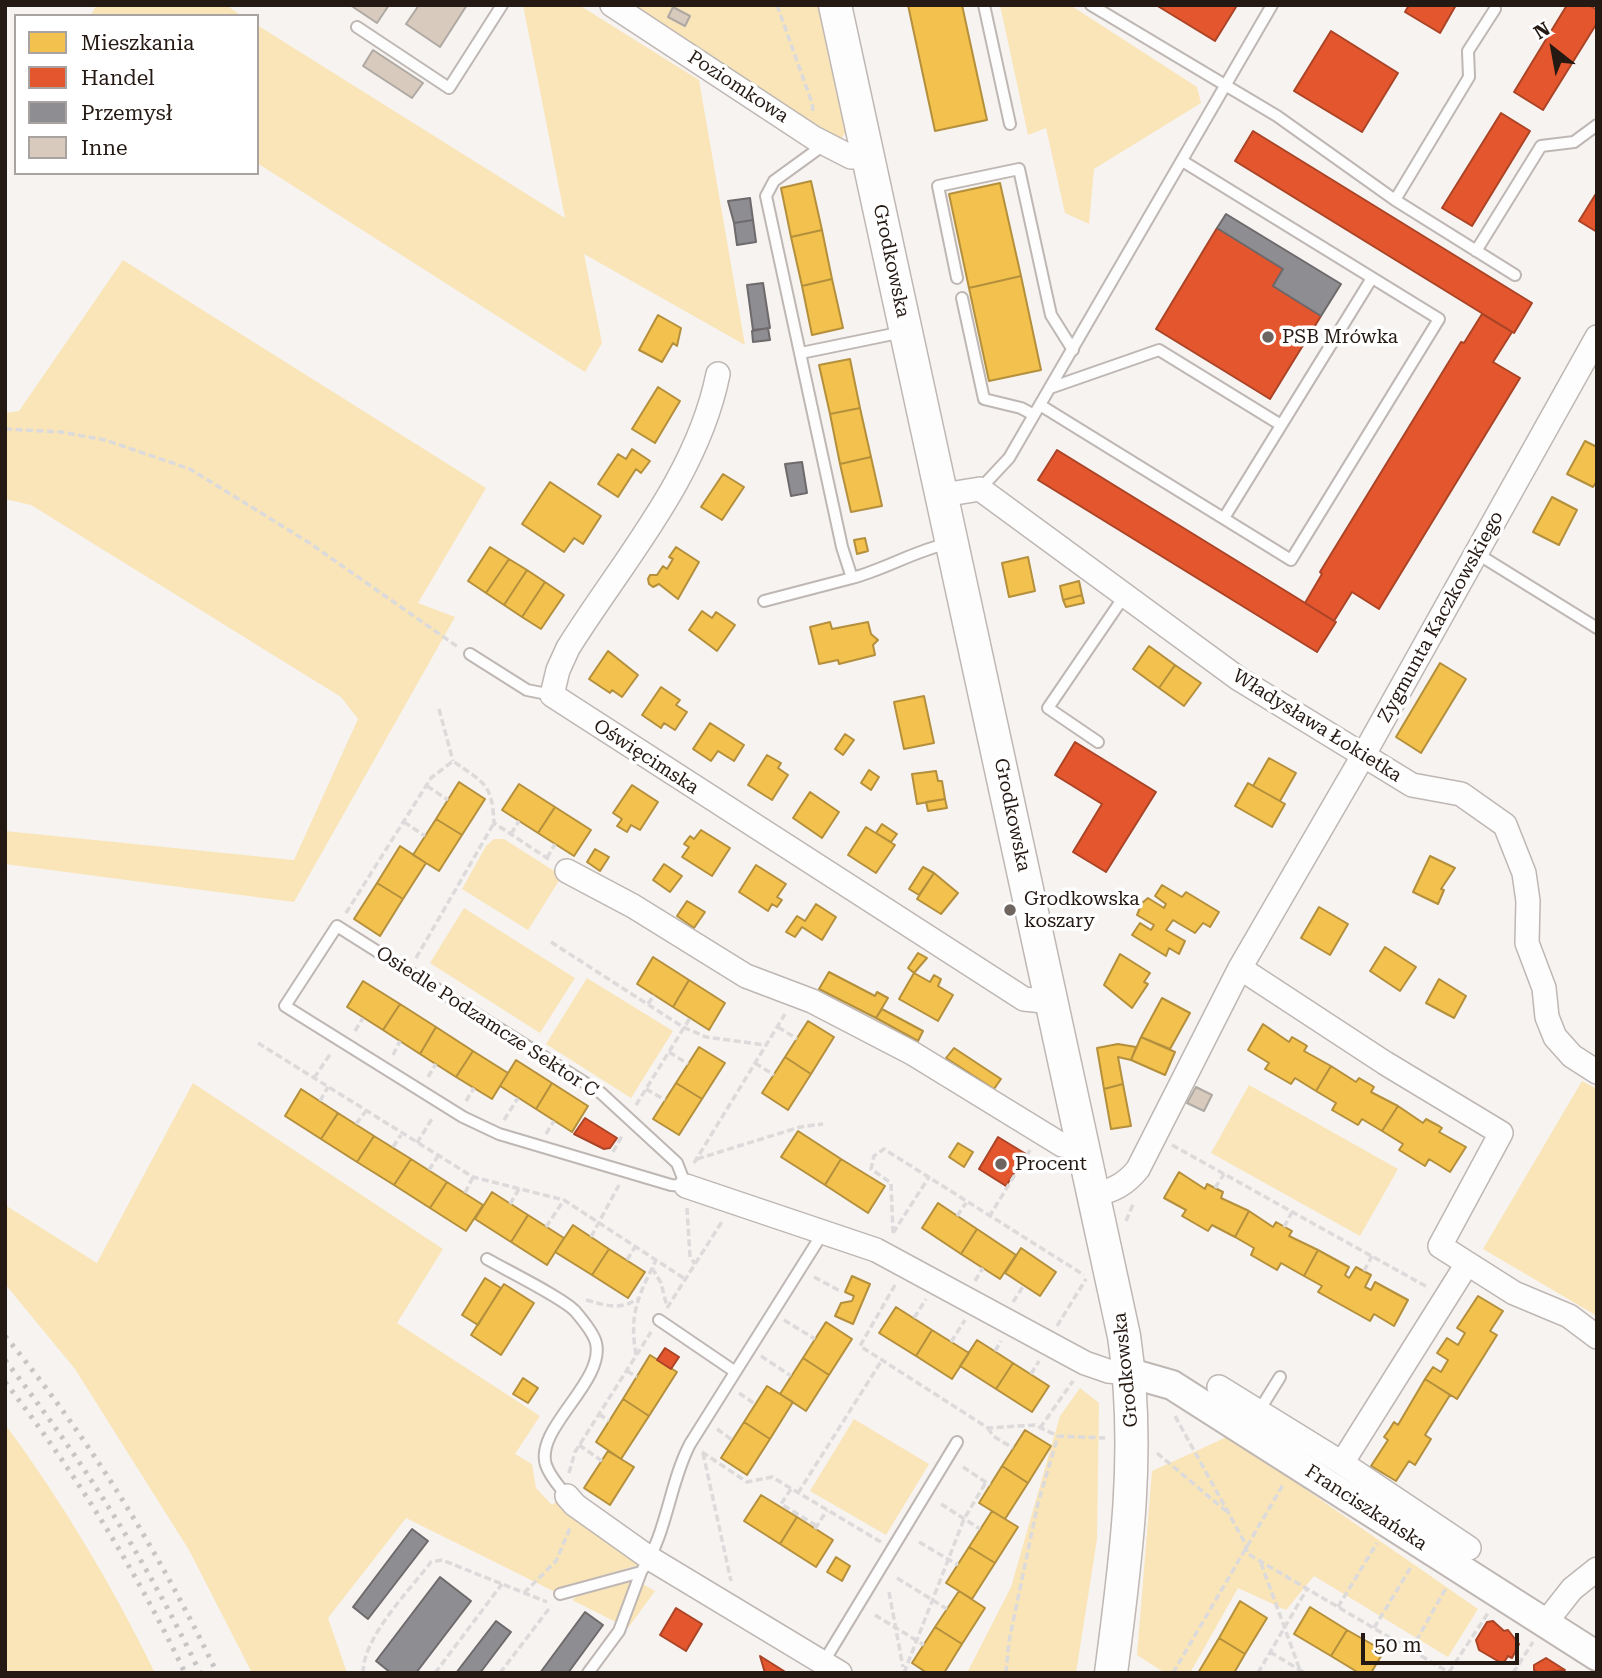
<!DOCTYPE html>
<meta charset="utf-8">
<style>
body{margin:0}
#map{position:relative;width:1602px;height:1678px;overflow:hidden;background:#f6f3f1;font-family:"Roboto Serif",serif}
canvas{display:block}
.frame{position:absolute;inset:0;border:7px solid #251913;pointer-events:none}
.legend{position:absolute;left:14px;top:14px;width:245px;height:161px;box-sizing:border-box;background:#fff;border:2px solid #a8a3a1;margin:0;padding:9px 12px;list-style:none;font-size:21px;color:#251913}
.legend li{display:flex;align-items:center;gap:14px;height:35px}
.legend b{width:35px;border:2px solid #a8a3a1}
.north{position:absolute;left:1518px;top:14px;width:70px;height:70px;-webkit-text-stroke:5px #fff;paint-order:stroke;rotate:329deg;font-size:19px;font-weight:700;line-height:28px;text-align:center;color:#251913}
.north::after{content:'';display:block;margin:auto;width:24px;height:32px;background:#251913;clip-path:polygon(50% 0,100% 100%,50% 72%,0 100%)}
.scale{position:absolute;left:1361px;top:1633px;width:158px;height:32px;box-sizing:border-box;border:4px solid #251913;border-top:0;padding-left:9px;font-size:21px;line-height:24px;white-space:nowrap;color:#251913;-webkit-text-stroke:5px #fff;paint-order:stroke}
</style>
<div id="map">
<canvas width="1602" height="1678"></canvas>
<div class="frame"></div>
<ul class="legend">
<li><b style="height:19px;background:#f2c14e"></b>Mieszkania</li>
<li><b style="height:19px;background:#e4572e"></b>Handel</li>
<li><b style="height:19px;background:#8d8d92"></b>Przemysł</li>
<li><b style="height:19px;background:#d8cabd"></b>Inne</li>
</ul>
<div class="north">N</div>
<div class="scale">50 m</div>
</div>
<script>
const c = document.querySelector('canvas').getContext('2d');
c.lineJoin = 'round';
function fillPath(path, color) { c.fillStyle = color; c.fill(path, 'evenodd'); }
function strokePath(path, color, width, dash) { c.strokeStyle = color; c.lineWidth = width; c.lineCap = dash ? 'butt' : 'round'; c.setLineDash(dash || []); c.stroke(path); }
function drawText(font, color, halo, rows, align = 'center') {
  c.font = font + ' "Roboto Serif",serif'; c.lineWidth = 7; c.setLineDash([]); c.textBaseline = 'middle'; c.strokeStyle = halo; c.fillStyle = color; for (const [text, x, y, turn = 0] of rows) {
    c.save(); c.translate(x, y); c.rotate((+turn || 0) * Math.PI / 180); c.textAlign = isNaN(turn) ? turn : align; if (halo) c.strokeText(text, 0, 0); c.fillText(text, 0, 0); c.restore();
  }
}
fillPath(new Path2D(`
 M97,5H226L242,16H90Z
 M523,5H579L699,80L745,345L584,254L602,343L585,372L257,163V25L565,218Z
 M625,5H821L848,129L841,139L798,116Z
 M1000,5H1070L1197,87L1201,103L1094,169L1089,224L1065,213L1046,128L1028,135Z
 M123,260L486,488L418,603L455,617L294,902L5,864V831L294,860L358,719L341,697L31,505L5,499V413L19,411Z
 M494,839H504L562,876L528,930L462,889L486,846Z
 M464,908L575,978L540,1033L430,963Z
 M587,978L673,1031L631,1098L546,1044Z
 M1582,1081L1597,1089V1316L1483,1249Z
 M193,1083L443,1249L397,1323L540,1416L515,1454L532,1464L536,1488L552,1505L557,1501L641,1564L553,1591L406,1518L328,1618L347,1673H252L189,1550L75,1369L5,1284V1205L97,1263Z
 M1249,1085L1398,1169L1360,1236L1211,1153Z
 M1080,1388L1099,1403L1097,1539L1076,1673H967L1011,1587L1060,1416Z
 M854,1419L929,1464L886,1535L810,1491Z
 M5,1424C63,1503 112,1585 155,1673H5Z
 M1229,1436L1478,1609L1448,1657L1314,1576L1286,1610L1238,1588L1190,1673H1165L1137,1655L1152,1471Z
 M634,1579L655,1591L628,1628L572,1600L582,1593Z`), '#f9e5b8');
const homes = new Path2D(`
 M908,5H962L987,120L935,131Z
 M811,181L822,230L791,237L781,188Z
 M1000,183L1021,276L969,288L949,194Z
 M822,230L832,279L802,286L791,237Z
 M1021,276L1041,370L989,381L969,288Z
 M832,279L843,328L812,335L802,286Z
 M658,315L681,328L677,346L673,343L662,362L639,350Z
 M850,359L860,408L830,414L819,365Z
 M658,387L680,401L655,443L632,429Z
 M860,408L871,457L840,464L830,414Z
 M1585,441L1597,447V481L1593,487L1567,474Z
 M632,449L650,461L641,473L636,469L618,497L598,484L618,454L626,459Z
 M871,457L882,506L851,512L840,464Z
 M723,474L744,487L722,520L701,507Z
 M550,482L601,516L583,544L574,538L564,552L522,524Z
 M1552,497L1577,510L1559,545L1533,532Z
 M865,538L868,551L857,554L854,540Z
 M490,547L509,559L486,593L468,581Z
 M676,547L699,562L678,599L659,584L653,587L649,584L648,579L650,575H657L663,566L667,569L673,559L669,557Z
 M1028,557L1035,591L1009,597L1002,563Z
 M509,559L527,570L504,605L486,593Z
 M527,570L545,582L522,617L504,605Z
 M1079,581L1082,595L1063,600L1060,586Z
 M545,582L564,595L541,629L522,617Z
 M1082,595L1084,603L1066,607L1063,600Z
 M702,611L712,618L716,612L735,625L717,651L689,630Z
 M830,622L832,629L868,622L871,634L878,640L873,645L875,655L839,664L838,660L819,664L810,627Z
 M1149,646L1175,665L1159,688L1133,669Z
 M608,651L638,675L622,697L612,690L610,693L589,679Z
 M1440,663L1466,679L1421,753L1396,737Z
 M1175,665L1201,683L1184,706L1159,688Z
 M661,687L680,700L676,705L687,712L675,730L664,723L661,728L642,715Z
 M924,696L934,743L904,749L894,702Z
 M710,723L744,745L734,761L718,751L711,761L693,749Z
 M845,734L854,740L843,755L835,749Z
 M767,755L781,763L778,768L788,775L772,800L748,785Z
 M1269,758L1296,773L1280,801L1253,786Z
 M869,770L879,777L871,790L861,783Z
 M936,771L938,781H942L945,799L917,804L912,774Z
 M459,782L485,799L462,835L436,819Z
 M1248,783L1285,804L1272,827L1235,806Z
 M519,784L555,807L538,833L502,810Z
 M632,785L658,802L640,830L631,825L627,832L617,826L622,819L613,813Z
 M810,792L839,812L822,838L793,818Z
 M945,799L947,808L928,811L926,802Z
 M555,807L591,830L574,856L538,833Z
 M436,819L462,835L439,871L413,855Z
 M882,824L897,834L891,842L876,833Z
 M866,827L895,845L876,873L848,855Z
 M701,830L730,848L712,876L682,857L689,847L684,844L690,836L694,839Z
 M400,846L426,863L403,899L377,883Z
 M595,849L609,857L600,871L587,862Z
 M1430,856L1455,868L1441,889L1444,890L1438,904L1413,892Z
 M664,864L682,876L670,892L653,880Z
 M756,865L786,884L777,897L782,900L777,907L772,904L768,911L739,892Z
 M923,867L934,873L919,895L909,889Z
 M934,873L958,893L941,914L917,899Z
 M377,883L403,899L380,936L354,919Z
 M1162,885L1182,897L1186,892L1219,912L1210,927L1203,923L1195,933L1173,920L1166,930L1185,941L1179,954L1169,948L1166,956L1132,935L1140,923L1151,930L1154,925L1137,915L1142,903L1148,898L1164,908L1166,904L1155,896Z
 M687,901L705,912L694,928L677,916Z
 M816,904L836,917L822,940L802,927L795,937L786,932L797,916L805,921Z
 M1319,907L1348,924L1330,955L1301,938Z
 M1385,947L1416,967L1400,991L1370,971Z
 M918,953L927,958L914,973L908,968Z
 M1120,954L1150,973L1144,982L1148,984L1132,1008L1104,985Z
 M653,957L689,980L673,1007L637,984Z
 M829,972L875,996L877,992L888,998L876,1018L819,989Z
 M914,973L930,982L934,975L941,979L938,986L953,995L938,1021L899,999Z
 M1439,979L1466,996L1454,1018L1426,1003Z
 M689,980L725,1003L709,1030L673,1007Z
 M363,981L400,1004L383,1030L347,1007Z
 M1162,998L1190,1013L1170,1049L1141,1037Z
 M400,1004L436,1027L420,1054L383,1030Z
 M882,1009L923,1031L918,1041L876,1018Z
 M808,1021L834,1037L811,1074L785,1057Z
 M1263,1024L1289,1042L1292,1037L1304,1044L1307,1046L1304,1051L1331,1066L1316,1091L1295,1078L1291,1084L1265,1069L1269,1063L1248,1050Z
 M436,1027L473,1051L456,1077L420,1054Z
 M1141,1037L1175,1052L1165,1075L1131,1060Z
 M1118,1044L1136,1047L1131,1060L1118,1057L1123,1084L1104,1089L1097,1048Z
 M699,1047L725,1063L702,1099L676,1083Z
 M954,1048L1001,1079L994,1089L946,1058Z
 M473,1051L508,1073L492,1099L456,1077Z
 M785,1057L811,1074L788,1110L762,1093Z
 M516,1060L552,1083L536,1109L500,1086Z
 M1331,1066L1356,1082L1359,1078L1371,1085L1374,1087L1371,1092L1398,1106L1382,1131L1362,1119L1358,1125L1332,1110L1336,1103L1316,1091Z
 M552,1083L588,1106L572,1132L536,1109Z
 M676,1083L702,1099L679,1135L653,1119Z
 M1123,1084L1131,1126L1111,1129L1104,1089Z
 M301,1089L338,1113L321,1139L285,1116Z
 M1398,1106L1423,1123L1426,1119L1439,1126L1442,1128L1439,1132L1466,1147L1450,1172L1429,1159L1425,1166L1399,1150L1403,1144L1382,1131Z
 M338,1113L374,1136L357,1162L321,1139Z
 M798,1131L841,1159L825,1185L781,1157Z
 M374,1136L411,1159L394,1185L357,1162Z
 M958,1143L973,1152L964,1167L949,1157Z
 M411,1159L447,1182L430,1208L394,1185Z
 M841,1159L885,1186L868,1213L825,1185Z
 M1179,1172L1205,1189L1207,1184L1223,1192L1221,1198L1249,1211L1235,1237L1212,1225L1208,1231L1182,1216L1186,1210L1164,1198Z
 M447,1182L483,1205L466,1231L430,1208Z
 M492,1192L528,1215L511,1242L475,1219Z
 M938,1203L977,1229L961,1254L922,1228Z
 M1249,1211L1273,1227L1276,1222L1292,1231L1289,1236L1318,1250L1304,1276L1281,1263L1277,1270L1251,1255L1254,1248L1235,1237Z
 M528,1215L564,1238L547,1265L511,1242Z
 M573,1225L609,1249L592,1275L555,1252Z
 M977,1229L1016,1255L1000,1279L961,1254Z
 M1021,1248L1056,1272L1040,1296L1005,1273Z
 M609,1249L645,1272L628,1298L592,1275Z
 M1318,1250L1349,1267L1345,1275L1349,1278L1356,1267L1371,1275L1365,1287L1371,1290L1375,1282L1408,1300L1394,1326L1374,1314L1370,1321L1318,1292L1322,1286L1304,1276Z
 M852,1276L870,1284L853,1324L835,1316L841,1303L852,1301L854,1296L845,1292Z
 M485,1278L501,1288L478,1325L462,1315Z
 M504,1284L534,1303L501,1355L471,1335Z
 M1478,1296L1503,1311L1490,1331L1497,1335L1457,1399L1425,1379L1433,1367L1441,1372L1448,1360L1437,1353L1447,1338L1458,1345L1465,1333L1457,1328Z
 M896,1307L932,1330L916,1356L879,1333Z
 M826,1322L852,1339L829,1375L803,1358Z
 M932,1330L969,1353L952,1379L916,1356Z
 M977,1340L1013,1363L996,1389L960,1366Z
 M650,1355L677,1372L649,1416L623,1399Z
 M803,1358L829,1375L806,1411L780,1394Z
 M1013,1363L1049,1386L1032,1412L996,1389Z
 M523,1378L538,1388L528,1403L513,1394Z
 M1425,1379L1450,1395L1425,1435L1431,1439L1415,1465L1409,1461L1396,1481L1371,1466L1388,1440L1384,1437L1389,1430L1394,1422L1398,1425Z
 M767,1386L793,1402L770,1439L744,1422Z
 M623,1399L649,1416L621,1459L596,1442Z
 M744,1422L770,1439L747,1475L721,1458Z
 M1025,1430L1051,1446L1028,1483L1002,1466Z
 M608,1451L634,1467L610,1505L584,1488Z
 M1002,1466L1028,1483L1005,1519L979,1503Z
 M761,1495L797,1517L780,1544L744,1521Z
 M992,1511L1018,1527L995,1563L969,1547Z
 M797,1517L833,1540L816,1567L780,1544Z
 M969,1547L995,1563L972,1599L946,1583Z
 M836,1557L850,1566L842,1581L827,1572Z
 M959,1591L985,1608L962,1644L935,1627Z
 M1240,1601L1267,1618L1245,1654L1219,1638Z
 M1310,1607L1347,1630L1331,1656L1294,1634Z
 M935,1627L962,1644L944,1673H927L912,1663Z
 M1347,1630L1384,1651L1371,1673H1359L1331,1656Z
 M1219,1638L1245,1654L1234,1673H1198Z`);
fillPath(homes, '#f2c14e');
strokePath(homes, '#b48f3c', 2);
const shops = new Path2D(`
 M1156,5H1233L1236,7L1215,41Z
 M1409,5H1456L1440,33L1405,12Z
 M1567,5H1589L1597,10V23L1543,110L1514,92Z
 M1331,31L1398,73L1362,132L1294,91Z
 M1501,113L1530,131L1472,226L1442,208Z
 M1253,131L1532,303L1514,333L1235,161Z
 M1597,192V232L1579,221Z
 M1217,228L1283,269L1273,286L1321,316L1270,399L1156,329Z
 M1482,314L1512,332L1493,362L1520,378L1379,609L1352,592L1334,621L1305,603L1322,574L1320,572L1461,342L1464,343Z
 M1057,450L1336,622L1317,652L1038,480Z
 M1075,742L1156,792L1106,872L1073,852L1102,804L1055,775Z
 M585,1118L617,1138L610,1148L604,1149L574,1134Z
 M998,1137L1026,1154L1006,1186L979,1169Z
 M665,1348L679,1357L671,1369L657,1360Z
 M676,1608L702,1624L686,1651L660,1635Z
 M1493,1621L1504,1631L1508,1630L1519,1644L1512,1658L1508,1656L1503,1664L1479,1650L1476,1640L1487,1622Z
 M760,1656L787,1673H765Z
 M1546,1658L1565,1670L1538,1673L1534,1670V1665Z`);
fillPath(shops, '#e4572e');
strokePath(shops, '#ab4426', 2);
const industry = new Path2D(`
 M750,198L753,220L734,223L728,201Z
 M1226,214L1341,284L1321,316L1273,286L1283,269L1217,228Z
 M753,220L756,242L737,245L734,223Z
 M763,283L770,328L753,330L747,285Z
 M768,328L770,340L753,342L752,331Z
 M802,462L807,493L791,496L785,464Z
 M412,1529L428,1541L368,1619L353,1607Z
 M440,1577L471,1601L416,1673H391L376,1661Z
 M585,1612L603,1625L568,1673H540Z
 M496,1621L511,1632L480,1673H456Z`);
fillPath(industry, '#8d8d92');
strokePath(industry, '#6e6a6c', 2);
const building = new Path2D(`
 M350,5H389L377,23Z
 M419,5H467L440,47L406,24Z
 M673,7L690,16L685,26L668,17Z
 M373,50L423,83L412,98L363,66Z
 M1196,1087L1212,1095L1204,1111L1187,1103Z`);
fillPath(building, '#d8cabd');
strokePath(building, '#afa9a3', 2);
const service = new Path2D(`
 M984,5L1010,124
 M1091,5L1277,116L1395,200L1515,275
 M357,27L449,88L502,5
 M825,144L774,181L766,196L842,547L852,578C886,569 916,550 950,543
 M1395,200L1469,77L1468,51L1495,9
 M1476,251L1541,146L1574,142L1597,125
 M957,278L938,186L1019,169L1051,315L1073,350
 M962,298L984,399L1021,408L1034,415
 M801,353L903,332
 M1050,388L1159,350L1281,425
 M1040,405L1291,560L1439,319L1184,162
 M980,489L1009,458L1272,5
 M1224,518L1372,278
 M1476,553L1597,628
 M764,601L852,578
 M470,654L527,690L552,695
 M1098,742L1048,708L1125,595
 M337,926L601,1093L677,1163L686,1186L671,1185L499,1134L463,1117L285,1006Z
 M487,1259C506,1270 563,1298 575,1311C581,1318 594,1334 596,1343C605,1382 534,1429 546,1465C550,1477 559,1486 567,1496
 M659,1320L734,1371
 M1257,1414L1280,1377
 M560,1594L641,1572C667,1535 669,1484 690,1444L824,1231
 M823,1663L957,1442
 M588,1673L619,1631L641,1572`);
const minor = new Path2D(`
 M612,5L814,138L851,157H868
 M718,374C697,478 623,560 568,648L558,670L552,695L1024,999L1053,1002
 M943,495L980,489L1239,679L1412,785L1461,794L1505,825L1524,873L1528,901L1527,943L1544,988L1547,1017L1555,1037L1572,1056L1597,1072
 M567,871L633,906L746,976L812,1001L912,1053L1062,1145L1085,1149
 M1240,968L1385,1063L1501,1133L1440,1246L1514,1293L1569,1316L1597,1337
 M686,1186L876,1250L1085,1363L1108,1371L1130,1373
 M1095,1195C1114,1190 1126,1184 1138,1169L1240,968L1363,756L1597,337
 M1219,1387L1342,1463L1469,1548
 M1342,1463L1467,1264
 M567,1496L575,1505L651,1559L840,1673
 M1546,1622L1572,1589L1597,1569`);
const tertiary = new Path2D(`
 M1130,1373L1172,1385L1597,1656`);
const secondary = new Path2D(`
 M835,5L1124,1336C1141,1449 1126,1560 1111,1673`);
strokePath(service, '#beb7b3', 14);
strokePath(minor, '#beb7b3', 26);
strokePath(tertiary, '#beb7b3', 32);
strokePath(secondary, '#beb7b3', 35);
strokePath(new Path2D(`
 M777,5L812,103L813,112
 M5,429L61,432L105,440L190,469L308,542L458,647
 M439,709L453,761
 M427,786L448,800
 M404,822L425,836
 M511,834L519,821
 M547,858L555,844
 M346,913L431,778L453,761C485,784 492,783 494,823L550,860
 M551,942L683,1027L706,1037L766,1045
 M416,958L494,823
 M648,1004L654,995
 M778,1027L797,1039
 M355,1031L363,1018
 M258,1043L473,1177L564,1200L685,1279
 M669,1052L688,1064
 M393,1055L400,1041
 M755,1063L774,1075
 M428,1077L436,1064
 M314,1078L331,1053
 M646,1089L665,1100
 M320,1101L328,1087
 M466,1101L474,1088
 M636,1105L690,1018
 M504,1120L518,1098
 M356,1124L366,1111
 M546,1134L554,1121
 M417,1143L433,1117
 M1172,1145L1429,1288
 M393,1147L401,1135
 M613,1152L623,1134
 M697,1159L800,1127L823,1124
 M694,1163L785,1014
 M429,1170L438,1156
 M1215,1188L1224,1174
 M465,1193L473,1177
 M510,1204L519,1189
 M687,1208L690,1257L695,1264
 M957,1216L966,1203
 M989,1217L1030,1150
 M1126,1221L1134,1202
 M546,1227L564,1200
 M1284,1227L1292,1212
 M893,1233L891,1183L871,1169L874,1156L884,1149L1084,1275
 M893,1233L929,1177
 M591,1237L619,1185
 M627,1260L635,1247
 M652,1268L661,1283L667,1307
 M1364,1271L1372,1256
 M814,1277L842,1292
 M975,1281L983,1268
 M895,1285L860,1346L988,1428L1035,1425L1058,1436L1105,1438
 M586,1300C606,1305 619,1311 637,1299
 M1013,1302L1024,1285
 M667,1308L723,1220
 M914,1318L926,1299
 M784,1320L815,1339
 M1057,1326L1086,1279
 M951,1342L965,1320
 M995,1351L1001,1341
 M636,1355C629,1313 638,1297 656,1260
 M761,1356L791,1376
 M627,1371L637,1377
 M1031,1374L1039,1361
 M739,1393L755,1404
 M599,1414L609,1421
 M1175,1416L1245,1543L1248,1554L1450,1673
 M988,1428L993,1436L1013,1448
 M1040,1428L1073,1381
 M717,1429L732,1440
 M579,1445L602,1461
 M702,1452L747,1482L772,1477L881,1542
 M703,1453L731,1581
 M1157,1453L1226,1511
 M963,1467L990,1485
 M569,1473L575,1452L651,1332
 M791,1489L781,1504L817,1526
 M798,1493L882,1360
 M941,1504L980,1529
 M815,1529L827,1510
 M919,1542L958,1565
 M1261,1563L1301,1673
 M897,1578L947,1609
 M889,1592L903,1667
 M524,1593L556,1561L570,1528
 M1338,1607L1377,1543
 M875,1615L924,1645
 M1374,1628L1411,1567
 M1411,1650L1446,1588
 M1270,1652L1305,1673
 M1449,1672L1488,1613
 M363,1673C363,1637 409,1591 431,1562L442,1560L547,1602
 M435,1673L502,1584
 M500,1673L551,1606
 M904,1673L964,1519L986,1482
 M1006,1673L1009,1641L1038,1503L1058,1436
 M1173,1673L1284,1483
 M1258,1673L1307,1589
 M1513,1673L1533,1642`), '#dcdada', 3.5, [7, 3.5]);
strokePath(service, '#fefdfd', 10);
strokePath(minor, '#fefdfd', 23);
strokePath(tertiary, '#fefdfd', 28);
strokePath(secondary, '#fefdfd', 32);
strokePath(new Path2D(`
 M5,1336C90,1439 159,1552 217,1673
 M5,1360C81,1458 147,1561 200,1673
 M5,1382C75,1472 136,1570 185,1673`), '#c7c6c5', 5, [3.5, 7]);
for (const [x, y, r, color] of [
 [1268,337,7,"#6e6561"],
 [1010,910,7,"#6e6561"],
 [1001,1164,7,"#6e6561"]
]) { const dot = new Path2D(); dot.arc(x, y, r, 0, 2 * Math.PI); c.fillStyle = color; c.fill(dot); strokePath(dot, '#fff', 2.5); }
drawText('19px', '#251913', '#fff', [
 ["Poziomkowa",738,87,33],
 ["Grodkowska",891,261,78],
 ["Zygmunta Kaczkowskiego",1441,617,-61],
 ["Władysława Łokietka",1317,726,32],
 ["Oświęcimska",646,757,33],
 ["Grodkowska",1012,815,78],
 ["Osiedle Podzamcze Sektor C",487,1022,33],
 ["Grodkowska",1126,1370,-96],
 ["Franciszkańska",1366,1508,33]
]);
drawText('19px', '#251913', '#fff', [
 ["PSB Mrówka",1282,337],
 ["Grodkowska",1024,899],
 ["koszary",1024,921],
 ["Procent",1015,1164]
], 'left');
</script>
